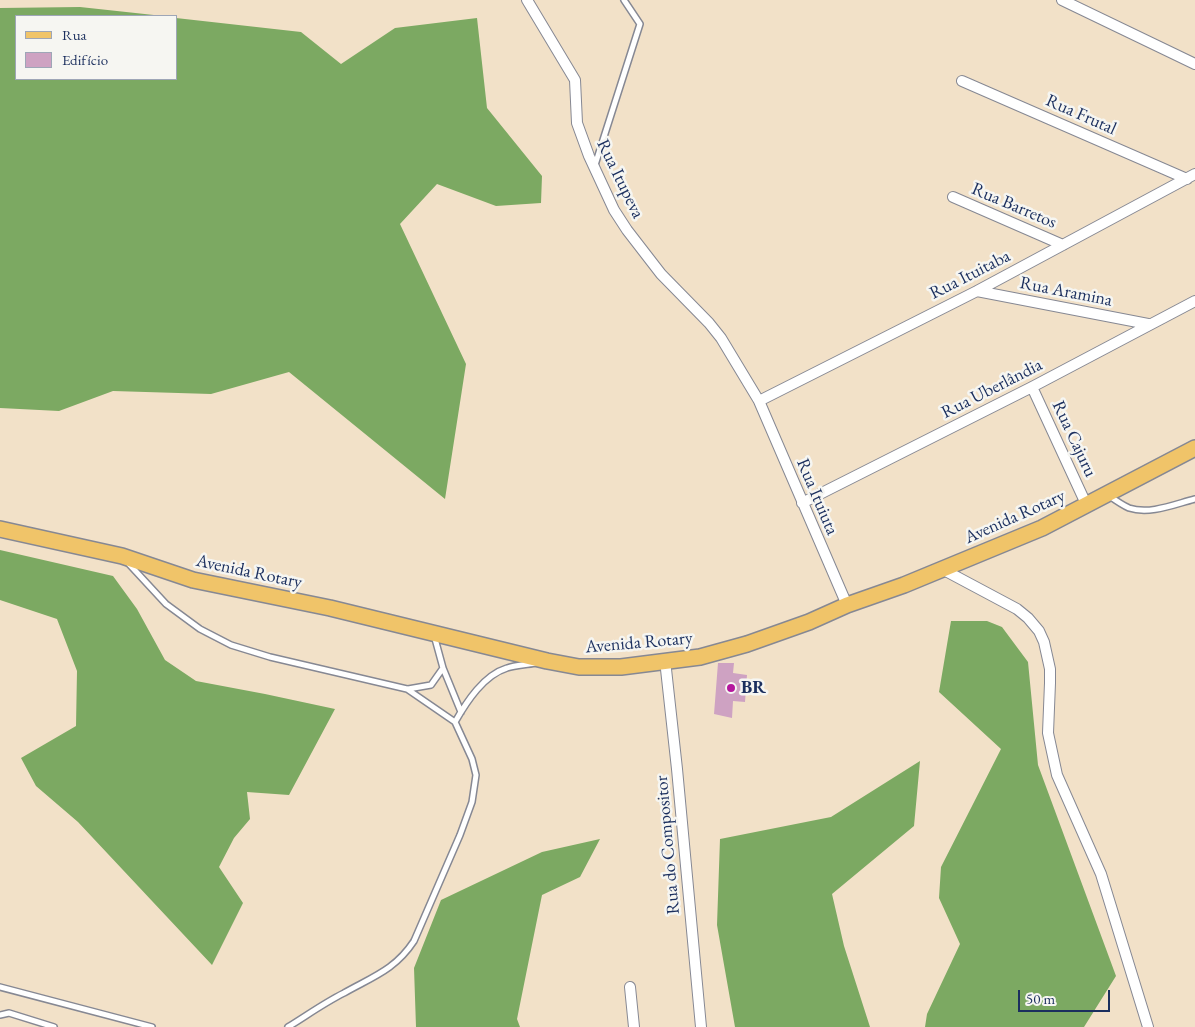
<!DOCTYPE html>
<meta charset="utf-8">
<style>
body{margin:0}
#map{position:relative;width:1195px;height:1027px;overflow:hidden;background:#f2e1c8;font-family:"EB Garamond",serif}
canvas{display:block}
.legend{position:absolute;left:15px;top:15px;width:162px;height:65px;box-sizing:border-box;background:#f6f6f2;border:1px solid #9ea6b7;margin:0;padding:6px 9px;list-style:none;font-size:15px;color:#1b2f5e}
.legend li{display:flex;align-items:center;gap:10px;height:25px}
.legend b{width:25px;border:1px solid #9ea6b7}
.scale{position:absolute;left:1018px;top:990px;width:92px;height:22px;box-sizing:border-box;border:2px solid #1b2f5e;border-top:0;padding-left:6px;font-size:15px;line-height:18px;white-space:nowrap;color:#1b2f5e;-webkit-text-stroke:4px #f6f6f2;paint-order:stroke}
</style>
<div id="map">
<canvas width="1195" height="1027"></canvas>
<ul class="legend">
<li><b style="height:6px;background:#f0c469"></b>Rua</li>
<li><b style="height:14px;background:#cea2c2"></b>Edifício</li>
</ul>
<div class="scale">50 m</div>
</div>
<script>
const c = document.querySelector('canvas').getContext('2d');
c.lineJoin = 'round';
function fillPath(path, color) { c.fillStyle = color; c.fill(path, 'evenodd'); }
function strokePath(path, color, width, dash) { c.strokeStyle = color; c.lineWidth = width; c.lineCap = dash ? 'butt' : 'round'; c.setLineDash(dash || []); c.stroke(path); }
function drawText(font, color, halo, rows, align = 'center') {
  c.font = font + ' "EB Garamond",serif'; c.lineWidth = 5; c.setLineDash([]); c.textBaseline = 'middle'; c.strokeStyle = halo; c.fillStyle = color; for (const [text, x, y, turn = 0] of rows) {
    c.save(); c.translate(x, y); c.rotate((+turn || 0) * Math.PI / 180); c.textAlign = isNaN(turn) ? turn : align; if (halo) c.strokeText(text, 0, 0); c.fillText(text, 0, 0); c.restore();
  }
}
fillPath(new Path2D(`
 M80,7L163,16H16V79H176V18L301,32L341,64L395,28L477,18L487,108L542,176L541,203L496,206L437,184L400,224L466,364L445,499L289,372L211,394L113,391L59,411L0,408V8Z
 M0,550L113,576L137,609L165,660L196,681L265,694L335,709L289,795L247,792L250,819L234,838L219,867L243,903L212,965L78,822L36,786L21,758L76,726L77,671L57,619L0,600Z
 M951,621H987L1002,627L1028,662L1038,765L1116,976L1084,1027H925L927,1014L960,944L939,898L941,867L1001,749L939,692Z
 M920,761L914,826L832,894L844,946L870,1027H735L717,925L720,839L831,817Z
 M600,839L580,877L542,895L517,1019L520,1027H416L414,968L441,900L542,852Z`), '#7ca962');
fillPath(new Path2D(`
 M718,663H734L733,673L747,675L745,702L733,701L732,718L714,714Z`), '#cea2c2');
const service = new Path2D(`
 M595,165L640,24L624,0
 M1108,495C1115,500 1122,505 1129,508C1150,515 1175,504 1195,499
 M129,564L166,604L200,629L231,645L270,657L407,689L455,722L472,759L476,775L472,802L460,835L414,941C395,970 372,977 344,993C324,1003 306,1016 288,1027
 M434,635L443,668L461,712
 M408,689L431,685L443,668
 M455,722C467,701 484,675 507,668C516,665 526,665 535,663
 M0,987L152,1027
 M0,1015L9,1013L54,1027`);
const minor = new Path2D(`
 M527,0L575,80L577,123L589,156L614,210L627,230L661,274L709,323L721,338L759,401L847,605
 M1062,0L1195,64
 M962,81L1187,179
 M953,197L1063,245
 M977,291L1148,324
 M1032,387L1087,506
 M759,401L977,291L1195,174
 M802,503L1032,387L1195,301
 M942,569L1017,609L1028,618L1039,631L1044,642L1050,669V683L1048,733L1057,775L1101,874L1148,1027
 M665,660L677,769L701,1027
 M630,987L634,1027`);
const primary = new Path2D(`
 M0,529L122,556L193,580L330,608L547,661L579,667H621L700,657L747,644L809,622L847,605L904,585L1042,528L1195,448`);
strokePath(service, '#868893', 8);
strokePath(minor, '#868893', 12);
strokePath(primary, '#868893', 18);
strokePath(service, '#fff', 5);
strokePath(minor, '#fff', 10);
strokePath(primary, '#f0c469', 15);
for (const [x, y, r, color] of [
 [731,688,5,"#b5179e"]
]) { const dot = new Path2D(); dot.arc(x, y, r, 0, 2 * Math.PI); c.fillStyle = color; c.fill(dot); strokePath(dot, '#f6f6f2', 2); }
drawText('18px', '#1b2f5e', '#f6f6f2', [
 ["Rua Frutal",1081,115,24],
 ["Rua Itupeva",620,179,64],
 ["Rua Barretos",1014,206,23],
 ["Rua Ituitaba",970,275,-27],
 ["Rua Aramina",1066,292,11],
 ["Rua Uberlândia",992,389,-27],
 ["Rua Cajuru",1074,439,65],
 ["Rua Ituiuta",817,497,67],
 ["Avenida Rotary",1015,517,-24],
 ["Avenida Rotary",249,572,12],
 ["Avenida Rotary",639,643,-5],
 ["Rua do Compositor",668,845,-95]
]);
drawText('bold 18px', '#1b2f5e', '#f6f6f2', [
 ["BR",741,688]
], 'left');
</script>
